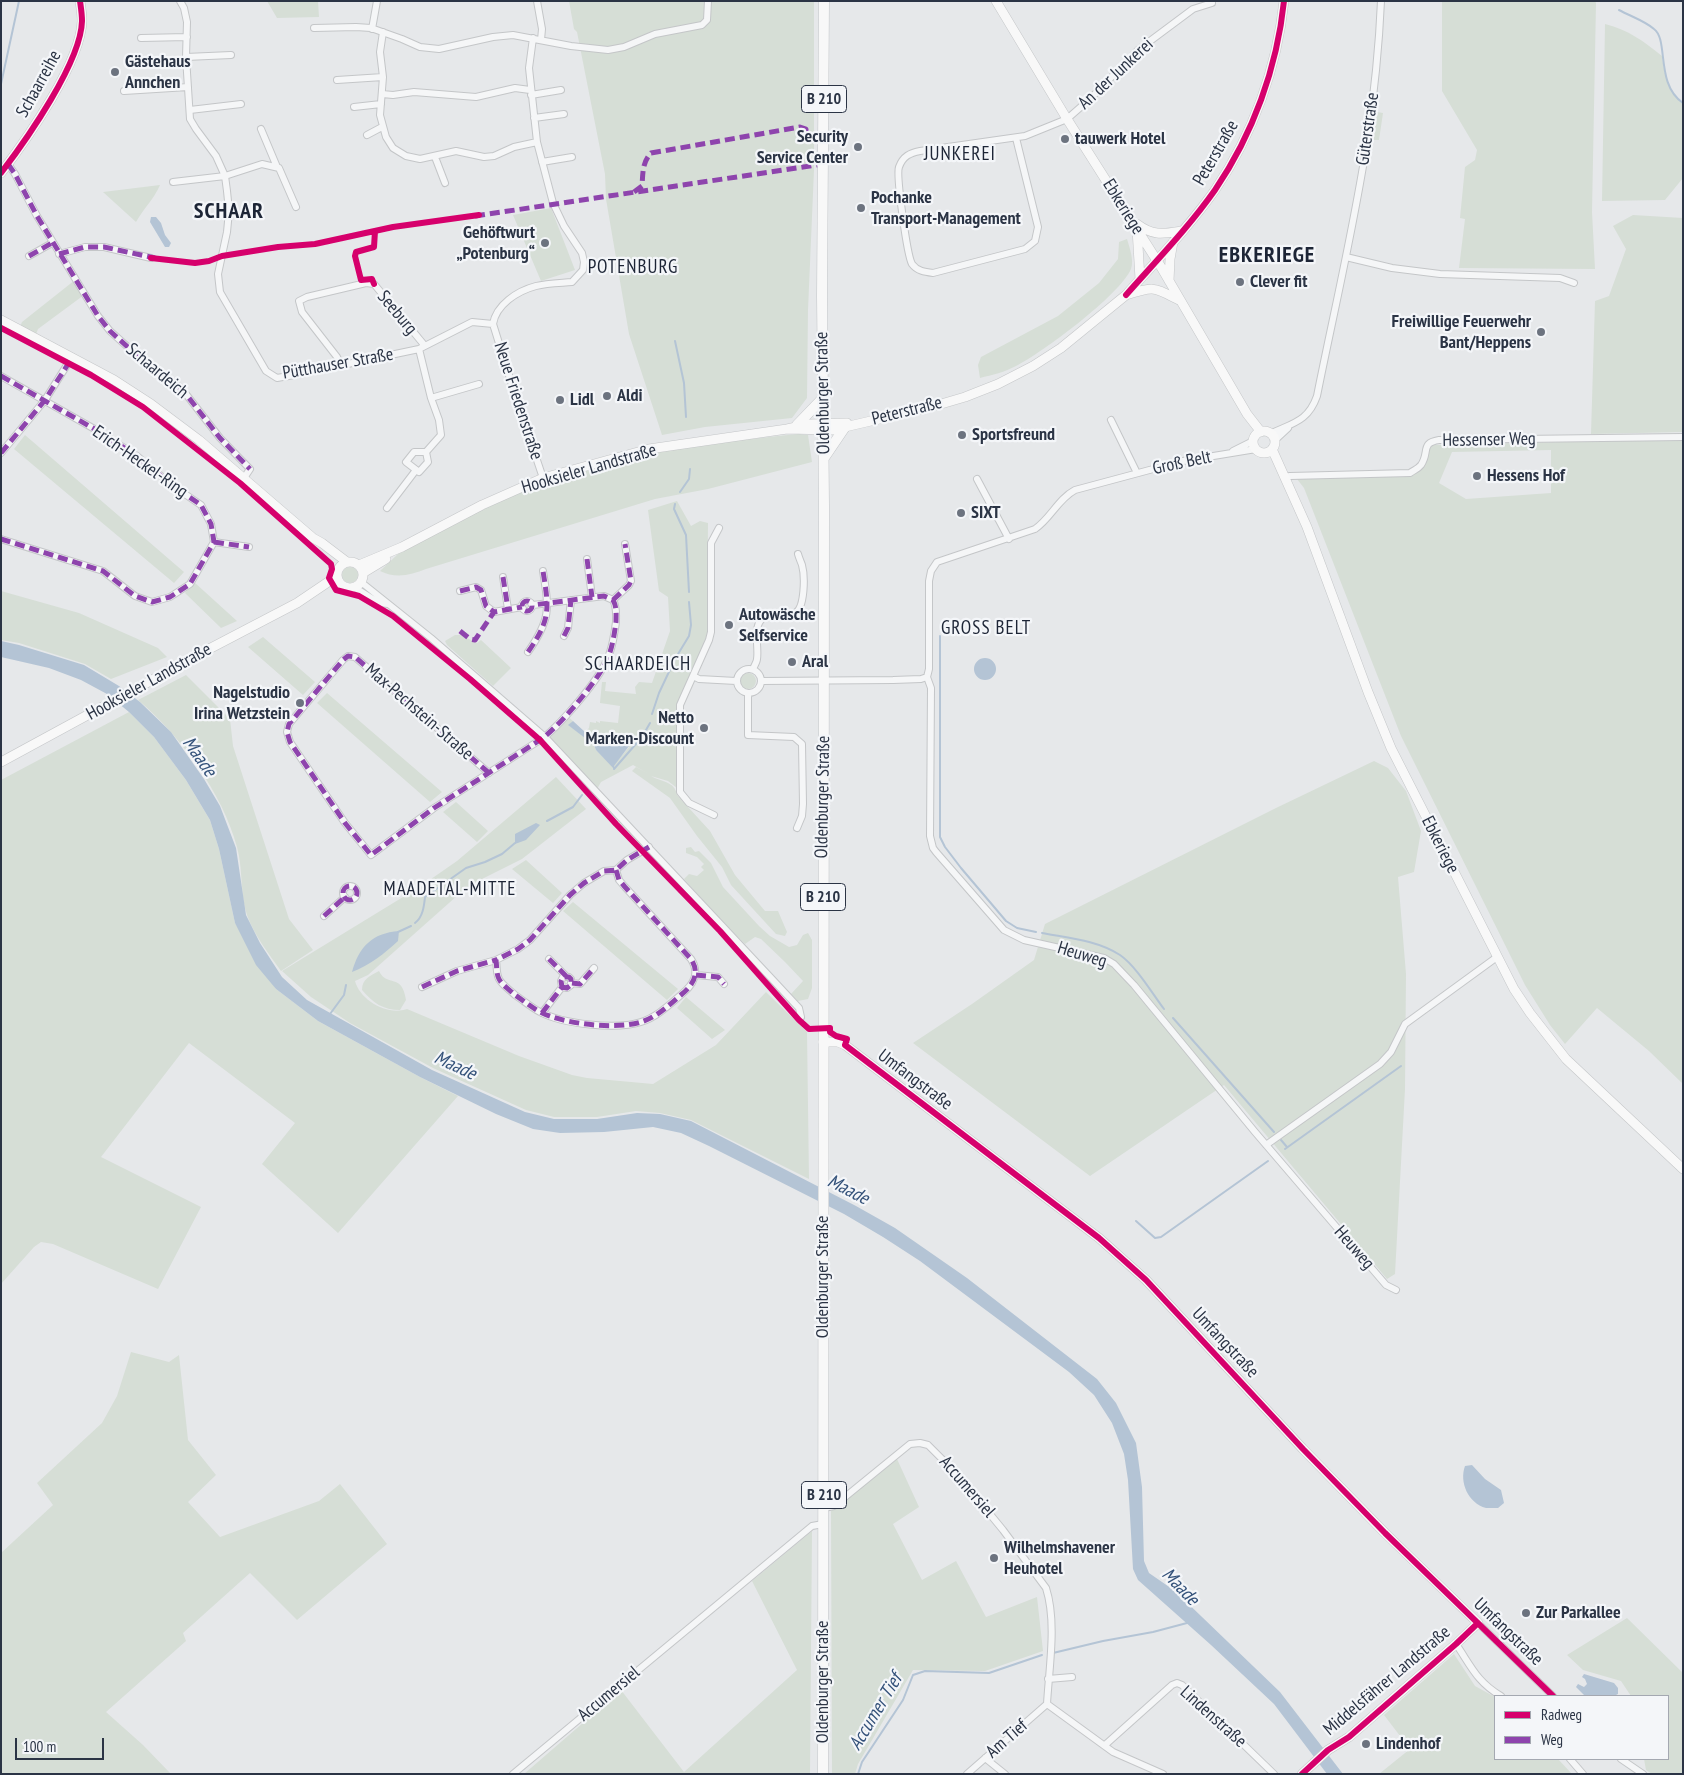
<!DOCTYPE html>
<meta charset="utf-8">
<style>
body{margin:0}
#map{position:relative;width:1684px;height:1775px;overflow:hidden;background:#e6e8ea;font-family:"PT Sans Narrow",sans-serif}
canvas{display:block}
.frame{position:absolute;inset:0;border:2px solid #2b3445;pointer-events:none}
.legend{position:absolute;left:1494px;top:1695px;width:175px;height:65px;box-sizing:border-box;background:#f4f6f9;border:1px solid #a4a8b1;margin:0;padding:6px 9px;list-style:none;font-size:15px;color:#2b3445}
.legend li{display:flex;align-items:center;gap:10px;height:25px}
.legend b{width:25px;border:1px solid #a4a8b1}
.scale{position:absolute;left:15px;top:1738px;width:89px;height:22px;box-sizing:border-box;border:2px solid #2b3445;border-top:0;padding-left:6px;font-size:15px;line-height:18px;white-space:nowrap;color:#2b3445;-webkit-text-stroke:4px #f4f6f9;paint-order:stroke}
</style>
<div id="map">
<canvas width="1684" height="1775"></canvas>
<div class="frame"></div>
<ul class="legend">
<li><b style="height:6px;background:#d6006c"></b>Radweg</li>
<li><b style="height:6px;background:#8e44ad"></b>Weg</li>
</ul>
<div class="scale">100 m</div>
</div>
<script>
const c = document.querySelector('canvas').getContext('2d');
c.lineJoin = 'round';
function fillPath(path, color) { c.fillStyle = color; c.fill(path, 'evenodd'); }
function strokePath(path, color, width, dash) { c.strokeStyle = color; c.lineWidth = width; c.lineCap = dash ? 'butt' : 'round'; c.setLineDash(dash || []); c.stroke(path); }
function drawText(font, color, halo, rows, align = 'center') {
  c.font = font + ' "PT Sans Narrow",sans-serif'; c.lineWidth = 4.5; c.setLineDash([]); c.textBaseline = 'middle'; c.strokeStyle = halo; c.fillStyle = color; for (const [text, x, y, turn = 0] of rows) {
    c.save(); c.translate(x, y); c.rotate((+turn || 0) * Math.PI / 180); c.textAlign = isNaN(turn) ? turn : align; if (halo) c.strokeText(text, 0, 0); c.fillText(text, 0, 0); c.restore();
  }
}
fillPath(new Path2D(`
 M267,1H318L319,17L277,18Z
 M569,1H814V170L808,310L807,398L792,418L705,427L662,435L629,334L606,199L605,174L577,32L574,29Z
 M1442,1H1595L1596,3L1592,212L1595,269L1459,268L1465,219L1460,218L1465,167L1475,160L1477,150L1442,91Z
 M1605,24C1629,30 1643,41 1662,56C1664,73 1668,93 1683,103V178L1665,200L1602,201Z
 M1377,112L1383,113L1379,140H1373Z
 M160,185C154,199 144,208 136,222L103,192Z
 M551,208L575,270L541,281L513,215Z
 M1633,215L1683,218V432L1591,434L1595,301L1609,296L1626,249L1613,226Z
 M1127,239C1130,249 1134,260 1131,269C1120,295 1042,353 1016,366C1005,372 992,375 980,378L978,365L981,357L1058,316L1099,283L1118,259L1119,242Z
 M75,280L84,295L38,329L35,337L19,329L22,322Z
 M799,434L808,435L812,462L708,489L655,499L426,569C411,575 396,579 380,571L398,554L406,549C451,526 495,501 543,484C625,453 712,442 799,434Z
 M25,435L184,572L174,583L14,449Z
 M1683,439V1084L1649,1051L1597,1008L1565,1044L1550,1025L1525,985L1401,736L1304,488L1297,479L1412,476C1425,467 1426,463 1429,448L1434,445ZM1551,450V493L1466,499L1439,483L1452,452Z
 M677,501L691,526L700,521L708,523L707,636L679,705L677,788L668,781L651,776C661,782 675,781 677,795L710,831L735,875L765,911H778L787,932L785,936L776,934L731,885L722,867L697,836L670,798L632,771L636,767L647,773L633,765L601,782L596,791L545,737L566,715L573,721L569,725L594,745L596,750L613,766L629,747L610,746L585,732L589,728L590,722L596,723V721L600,723V721L618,723L620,706L600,703L602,682H606L605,691L636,694L635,687L639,682L652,683L670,631L668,597L659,591L648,510Z
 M342 575a8 8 0 1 1 16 0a8 8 0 1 1-16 0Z
 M194,582L237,621L221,628L185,593Z
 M1,591L79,613L158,648L167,657L111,679L85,664L19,643L1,640Z
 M455,635H461L477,643L481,640L511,668L493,686L447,645L445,641Z
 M263,637L315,682L303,695L248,647Z
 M740 681a8 8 0 1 1 16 0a8 8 0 1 1-16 0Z
 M186,675L230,719L233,746L289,919L313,950L281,971C269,954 254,935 247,915C240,895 243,868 237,847C223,794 180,735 138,700Z
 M327,693L442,792L430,802L317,703Z
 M129,712L154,737L186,780L210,820L219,849L235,923L276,989L318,1021L420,1077L458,1096L338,1233L262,1164L295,1123L189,1043L101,1157L201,1207L158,1289L53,1244L41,1242L34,1247L1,1284V780Z
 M1374,761L1388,768L1406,791L1421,831L1414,872L1398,877L1406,974L1405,1089L1395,1274L1387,1279L1224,1085L1090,1176L913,1043L972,1004L1034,960L1045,924L1276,808Z
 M556,777L586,809L522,859L476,882L458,895L368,975L355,981C360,1000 387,1016 407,1009L519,1056L572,1075L587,1078L653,1084L716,1045L766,992L807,1032L809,1179L691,1120L660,1113L636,1111L597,1117H554L526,1110L433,1068L350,1023L311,997L282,971L421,886L457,861Z
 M456,802L488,831L477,842L443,812Z
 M691,847L695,852L699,851L711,863L723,887L759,926L770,936L789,947L797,945L803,935L808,933L812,940V988L808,999L798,1001L791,994L803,981L785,962L761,939L755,937L745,944L711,910L684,879L689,874L697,876L704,870L701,867L704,864L697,857L686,853V848Z
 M526,860L562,893L553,903L512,869Z
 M573,902L678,989L667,1000L563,911Z
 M379,971C387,988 402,972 406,1000L400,1010C383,1010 373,1003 362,990C362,979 370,976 379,971Z
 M686,997L725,1030L712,1039L677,1008Z
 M131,1352L169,1362L179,1355L188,1440L216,1475L188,1502L220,1537L319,1501L340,1484L387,1544L297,1620L250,1573L183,1633L186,1641L106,1712L143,1745L171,1774H1V1553L53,1505L37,1483L102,1423L117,1396Z
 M897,1459L919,1507L893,1524L922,1580L956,1561L986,1617L1037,1597L1043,1651L985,1671L913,1670L858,1764L855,1774H832L831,1511Z
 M812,1531L810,1774H524L621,1690L684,1772L797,1670L752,1581Z
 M1627,1618L1683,1673V1774H1652L1646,1770L1644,1759H1668V1696H1631L1621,1681L1583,1670L1567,1655Z
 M1454,1654L1475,1686L1495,1697V1759H1558L1572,1774H1379L1410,1749L1384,1715Z`), '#d6ded6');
fillPath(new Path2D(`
 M151,217H156L161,223L165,235L171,243L169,247H165L150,222Z
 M1,641L19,645L84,665L119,686L140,702L171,732L204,779L220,806L236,848L246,915L260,943L282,977L307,1000L432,1070L525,1112L554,1119H597L637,1113L660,1114L691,1121L856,1206L895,1228L967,1278L1097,1379L1116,1403L1136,1443L1142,1487L1144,1561L1149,1573L1175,1591L1280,1692L1343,1774H1327L1274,1704L1211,1645L1138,1580L1133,1569L1128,1480L1124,1454L1112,1423L1094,1395L1069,1372L920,1261L883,1237L844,1214L709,1146L681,1133L653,1127L604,1132L560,1133L533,1129L496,1114L420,1077L318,1021L276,989L256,965L235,923L219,849L210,820L186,780L154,737L129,712L107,694L81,680L49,668L1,657Z
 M974 669a11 11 0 1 1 22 0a11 11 0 1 1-22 0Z
 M573,721L585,732L610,746H629L614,766L615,768L614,769L596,750L594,745L568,725Z
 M536,823L540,825L526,840L515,844V834Z
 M399,931L398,941C384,954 370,965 352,972C359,947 372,933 399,931Z
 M1472,1465L1485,1479L1501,1490L1504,1503L1498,1508C1494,1508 1489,1508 1486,1508C1468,1503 1459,1482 1465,1466Z
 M1584,1674L1614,1683L1618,1688V1694L1614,1696L1584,1695L1576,1687L1578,1684L1584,1687L1587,1684L1585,1679L1582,1677Z`), '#b4c4d5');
strokePath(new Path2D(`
 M1619,10C1630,16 1645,21 1654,29C1669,40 1655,84 1683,103
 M1,84L19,1
 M675,341L684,383L686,417
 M680,492L689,479L690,469
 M675,504L674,509L686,535L689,592
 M940,636V837L945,847L961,868L1006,921L1017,928L1036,932
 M652,714L659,693L675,659L689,636L691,625L689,602
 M614,769L642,737L650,723
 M547,821L573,807L582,795
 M415,923C423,917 424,906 425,897L466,868L485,862L502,854L515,843
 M398,932L411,926
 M1042,933C1068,938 1097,940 1120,955C1136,966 1152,993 1164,1009
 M330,1014L344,995L346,985
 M1173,1018L1274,1132
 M1281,1140L1287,1147
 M1285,1149L1401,1066
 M1136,1221L1155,1238L1161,1237L1268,1161
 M1053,1653L1103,1641L1153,1632L1187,1623
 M858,1774L862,1762L903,1700L913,1675L925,1671L989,1673L1042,1655`), '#b4c4d5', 2);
const street = new Path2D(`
 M180,1L184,8L187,22L186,57L190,119L196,129L216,156L225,176L227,191L229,211L227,232L218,274L220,292L266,371L277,378L300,374L419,349L472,322L493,324
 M537,1L542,29L541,40
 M314,28L356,27L371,28L402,39L420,47L439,49L493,37L513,35L571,46L608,50L624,47L655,34L702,25L707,20L708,1
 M372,29L377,1
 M383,32L380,52L383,77L380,115L386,137L393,148L406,156L420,159L456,151L484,157L494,156L514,147L537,142
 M141,38L187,37
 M533,38L529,68L537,142L553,203L564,226L582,253L584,262L583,270L572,282C560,283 547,283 536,286C517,291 496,305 493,324L517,401L543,478
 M186,57L231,55
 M337,80L383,77
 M124,91L188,87
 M382,94L393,95L414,92L476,97L515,88L530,90
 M531,95L561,90
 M354,107L381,104
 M190,110L241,104
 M534,118L564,114
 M261,129L277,167
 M367,135L382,127
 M1016,138L1038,227L1035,241L1025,249L933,273C925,272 917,271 912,264C907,255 896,175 899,167C903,156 910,153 920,151L1025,136L1067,119L1091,98L1138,50L1193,9L1212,3
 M435,157L445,183
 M542,162L572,157
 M8,164L15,174L37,216L98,316L110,331L130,349L182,389L220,438L250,469L244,478
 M173,182L225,176L262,164L279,168L296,207
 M59,254L85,247H104L151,258
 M29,256L52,243
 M1346,257L1392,268L1440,274L1560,278L1574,283
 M419,349L431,398L439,420L441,435L426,452H414L406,462L419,472L428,462L426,452
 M341,365L337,357L302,312L299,301L307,297L366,283L374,284L425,346
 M1,376L98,431L137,456L173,486L201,505L211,524L214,542L190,584L170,597L152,602L135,596L103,571L1,539
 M431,398L479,384
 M1111,420L1137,473
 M1270,434C1292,423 1308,422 1317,396C1334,311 1354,227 1367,142C1374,95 1379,48 1381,1
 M1274,441L1288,428
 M1233,451L1253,441
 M1,453L45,400L72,357
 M1284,477L1290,476L1410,473C1414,470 1418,469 1421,465C1430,452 1420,443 1439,440L1683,437
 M977,479L1009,539
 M387,508L416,470
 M214,542L249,547
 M587,559L592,597
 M503,577L508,609
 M361,582L431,638L545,737L772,979L799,1008L801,1017
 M354,587L379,603L388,604
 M460,591L476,587L481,590L486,606L494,612L522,607
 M613,600L629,585L631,581L625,544
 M522 606a5 5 0 1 1 10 0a5 5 0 1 1-10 0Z
 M564,636L568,628L571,600
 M528,652C551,619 549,609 543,571
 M737 681a12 12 0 1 1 24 0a12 12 0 1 1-24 0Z
 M753,669C754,666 757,662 757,659C759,648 753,629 761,620C770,611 784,619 795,613C805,608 805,576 802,565C801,562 799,558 798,554
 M693,676L699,679L736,681
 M927,677L931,688L930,836L933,848L936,852L1004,930L1024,940L1104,958L1114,964L1134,985L1255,1132L1386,1285L1396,1290
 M927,677L929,669V581L931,571L937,562L1035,529C1051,518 1058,499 1075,490L1183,461L1256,449
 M761,681L893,680L921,679L927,677
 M748,693V735L794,737L802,744L803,804L802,816L797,828
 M489,773L355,657L348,656L343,660L289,724L287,732L290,742L345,823L371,855L434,808L540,740C558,728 595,684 605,664C612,651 614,636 616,622C616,614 617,607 613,600L604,596L533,605
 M714,815L689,803L680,792V705L709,640L711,632V543L719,528
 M616,870L619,880L625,887L691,959C700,973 694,984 682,994C669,1005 657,1017 641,1022C616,1030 563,1024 540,1012C531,1007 524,1001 515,995C510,990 502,985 499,979C496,973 497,966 496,960L518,949L530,940L570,895L584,883L604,871L616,870L627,860L649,847
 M343 893a7 7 0 1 1 14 0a7 7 0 1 1-14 0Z
 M324,916L345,897
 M549,959L566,976
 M696,975L718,977L724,984
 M572,983L580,984L594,968
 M422,987L457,971L496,960
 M542,1013L562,987L561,981L563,977H569L571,979V985L567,988L562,987
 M1266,1145L1380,1064L1391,1052L1405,1024L1497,957
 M824,1508L834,1506L910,1444L920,1443L928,1445L957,1474L1003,1530L1046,1588C1057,1622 1049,1668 1047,1704
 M1478,1623L1553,1696
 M1456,1644C1471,1666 1477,1682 1501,1696
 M1048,1679L1072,1677
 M1047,1704L1113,1752L1163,1774
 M1105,1745L1172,1685L1177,1683L1182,1685L1274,1774
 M985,1758L1005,1774
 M1570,1759L1583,1774
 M1621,1759L1643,1774
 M513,1774L812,1526L823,1524
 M967,1774L1047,1704`);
const secondary = new Path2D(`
 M996,1L1067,119L1161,267L1247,414L1261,432
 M1,173C27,139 81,62 82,21C82,14 81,8 80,1
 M1137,224C1153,236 1162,234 1181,231
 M1137,229L1140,279
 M1169,281L1170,259L1173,242
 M1126,295C1155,286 1153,287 1179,300
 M1,320L114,380L151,404L199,440L313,538L322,543L347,562
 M787,429L832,430L931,407L965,397L998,384L1033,366L1061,348L1126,295C1156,261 1189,227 1215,190C1253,134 1277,68 1284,1
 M1253 442a11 11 0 1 1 22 0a11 11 0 1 1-22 0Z
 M1272,449L1307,527L1368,692L1391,748L1514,989L1530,1013L1566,1059L1683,1169
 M337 575a13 13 0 1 1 26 0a13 13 0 1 1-26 0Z
 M359,565L402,547L482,505L543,478L649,449L787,429L810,424L847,423
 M363,573L386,559
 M1,762L209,649L297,603L337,576
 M823,1042H838L845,1045L1099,1238L1146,1280L1303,1449L1385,1533L1478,1623L1456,1644L1349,1737L1328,1750L1302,1774`);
const primary = new Path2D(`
 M797,425L822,399
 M824,458L845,427
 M823,1774L824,506L822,296L824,1`);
strokePath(street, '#c4c6c8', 8);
strokePath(secondary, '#c4c6c8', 10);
strokePath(primary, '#c2c5c8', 11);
strokePath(street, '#f5f6f7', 6);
strokePath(secondary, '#f8f8f8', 9);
strokePath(primary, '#f8f8f8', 10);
strokePath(new Path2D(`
 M8,164L15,174L37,216L98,316L110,331L130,349L182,389L220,438L250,469
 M634,192L642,186C643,173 642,163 651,153L800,127L806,129V138L817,139
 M475,216L817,165
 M59,254L85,247H104L155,258
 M29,256L52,243
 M1,376L98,431L137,456L173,486L201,505L211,524L214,542L190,584L170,597L152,602L135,596L103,571L1,539
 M1,453L45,400L70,361
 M214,542L249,547
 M587,559L592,597
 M503,577L508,609
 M460,591L476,587L481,590L486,606L494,612
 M613,600L629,585L631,581L625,544
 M522 606a5 5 0 1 1 10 0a5 5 0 1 1-10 0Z
 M460,631L470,639L475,640L494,612L522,607
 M564,636L568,628L571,600
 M528,652C551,619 549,609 543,571
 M489,773L355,657L348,656L343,660L289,724L287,732L290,742L345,823L371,855L434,808L540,740C558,728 595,684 605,664C612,651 614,636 616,622C616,614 617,607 613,600L604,596L533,605
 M616,870L619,880L625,887L691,959C700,973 694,984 682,994C669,1005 657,1017 641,1022C616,1030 563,1024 540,1012C531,1007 524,1001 515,995C510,990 502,985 499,979C496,973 497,966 496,960L518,949L530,940L570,895L584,883L604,871L616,870L627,860L649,847
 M343 893a7 7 0 1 1 14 0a7 7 0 1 1-14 0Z
 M324,916L345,897
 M549,959L566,976
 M696,975L718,977L724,984
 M572,983L580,984L594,968
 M422,987L457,971L496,960
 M542,1013L562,987L561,981L563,977H569L571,979V985L567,988L562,987`), '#8e44ad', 5, [10, 5]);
strokePath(new Path2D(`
 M1,173C27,139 81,62 82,21C82,14 81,8 80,1
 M151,258L195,263L209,261L222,256L278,247L315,244L393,227L479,215
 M374,284L372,279L361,280L355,256L356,252L374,247L375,231
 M1126,295C1156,261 1189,227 1215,190C1253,134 1277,68 1284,1
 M1,328L91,375L143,407L240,483L331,564L332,569L329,578L336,590L359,596L393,616L470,679L540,740L616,824L720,931L799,1020L809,1029L830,1028V1032L836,1036L847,1039L845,1045L1099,1238L1146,1280L1303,1449L1385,1533L1553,1696
 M1302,1774L1328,1750L1349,1737L1456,1644L1478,1623`), '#d6006c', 6);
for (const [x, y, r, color] of [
 [115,72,5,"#6c737f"],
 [1065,139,5,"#6c737f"],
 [858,147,5,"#6c737f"],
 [861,208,5,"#6c737f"],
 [545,243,5,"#6c737f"],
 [1240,282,5,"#6c737f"],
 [1541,332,5,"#6c737f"],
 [607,396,5,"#6c737f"],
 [560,400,5,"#6c737f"],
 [962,435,5,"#6c737f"],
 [1477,476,5,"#6c737f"],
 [961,513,5,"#6c737f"],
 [729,625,5,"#6c737f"],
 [792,662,5,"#6c737f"],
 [300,703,5,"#6c737f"],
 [704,728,5,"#6c737f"],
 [994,1558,5,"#6c737f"],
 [1526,1613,5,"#6c737f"],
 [1366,1744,5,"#6c737f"]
]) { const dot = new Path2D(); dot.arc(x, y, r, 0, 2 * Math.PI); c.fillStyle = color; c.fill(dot); strokePath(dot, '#f4f6f9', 2); }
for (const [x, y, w] of [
 [824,99,45],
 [823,897,45],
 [824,1495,45]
]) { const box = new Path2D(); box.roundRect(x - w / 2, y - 13.5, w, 27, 4); c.fillStyle = '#f4f6f9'; c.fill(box); strokePath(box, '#2b3445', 1); }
drawText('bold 16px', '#2b3445', null, [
 ["B 210",824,99],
 ["B 210",823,897],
 ["B 210",824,1495]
]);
drawText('bold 18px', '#2b3445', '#f4f6f9', [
 ["Gästehaus",125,62],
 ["Annchen",125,83],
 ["Security",848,137,"right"],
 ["Service Center",848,158,"right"],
 ["tauwerk Hotel",1075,139],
 ["Pochanke",871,198],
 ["Transport-Management",871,219],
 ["Gehöftwurt",535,233,"right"],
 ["„Potenburg“",535,254,"right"],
 ["Clever fit",1250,282],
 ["Freiwillige Feuerwehr",1531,322,"right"],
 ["Bant/Heppens",1531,343,"right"],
 ["Aldi",617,396],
 ["Lidl",570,400],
 ["Sportsfreund",972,435],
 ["Hessens Hof",1487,476],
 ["SIXT",971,513],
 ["Autowäsche",739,615],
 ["Selfservice",739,636],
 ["Aral",802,662],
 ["Nagelstudio",290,693,"right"],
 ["Irina Wetzstein",290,714,"right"],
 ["Netto",694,718,"right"],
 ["Marken-Discount",694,739,"right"],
 ["Wilhelmshavener",1004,1548],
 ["Heuhotel",1004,1569],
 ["Zur Parkallee",1536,1613],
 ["Lindenhof",1376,1744]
], 'left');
drawText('18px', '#2b3445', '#f4f6f9', [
 ["An der Junkerei",1116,74,-43],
 ["Schaarreihe",39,84,-61],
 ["Güterstraße",1368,129,-82],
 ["Peterstraße",1216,153,-60],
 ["Ebkeriege",1123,207,58],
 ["Seeburg",397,313,50],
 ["Pütthauser Straße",338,364,-10],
 ["Schaardeich",157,371,40],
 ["Oldenburger Straße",823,393,-91],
 ["Neue Friedenstraße",518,401,72],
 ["Peterstraße",907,411,-14],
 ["Hessenser Weg",1489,440,-1],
 ["Erich-Heckel-Ring",140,462,35],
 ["Groß Belt",1182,463,-12],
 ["Hooksieler Landstraße",589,469,-16],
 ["Hooksieler Landstraße",149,682,-29],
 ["Max-Pechstein-Straße",419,712,41],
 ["Oldenburger Straße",823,797,-89],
 ["Ebkeriege",1440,845,63],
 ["Heuweg",1082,955,17],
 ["Umfangstraße",915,1080,37],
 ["Heuweg",1354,1248,49],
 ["Oldenburger Straße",823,1277,-90],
 ["Umfangstraße",1225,1343,47],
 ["Accumersiel",967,1487,49],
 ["Umfangstraße",1508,1632,44],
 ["Middelsfährer Landstraße",1387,1681,-40],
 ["Oldenburger Straße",823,1682,-90],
 ["Accumersiel",609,1694,-40],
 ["Lindenstraße",1213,1717,42],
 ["Am Tief",1007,1739,-41]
]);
c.letterSpacing = '1px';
drawText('19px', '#1d2536', '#f4f6f9', [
 ["JUNKEREI",960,155],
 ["POTENBURG",633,268],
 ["GROSS BELT",986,629],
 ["SCHAARDEICH",638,665],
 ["MAADETAL-MITTE",450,890]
]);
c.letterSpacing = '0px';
drawText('italic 19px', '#34527a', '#f4f6f9', [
 ["Maade",199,757,55],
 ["Maade",455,1066,25],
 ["Maade",848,1190,27],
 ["Maade",1180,1587,46],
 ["Accumer Tief",876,1712,-59]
]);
c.letterSpacing = '1px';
drawText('bold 22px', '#1d2536', '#f4f6f9', [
 ["SCHAAR",229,212],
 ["EBKERIEGE",1267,256]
]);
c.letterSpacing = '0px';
</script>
